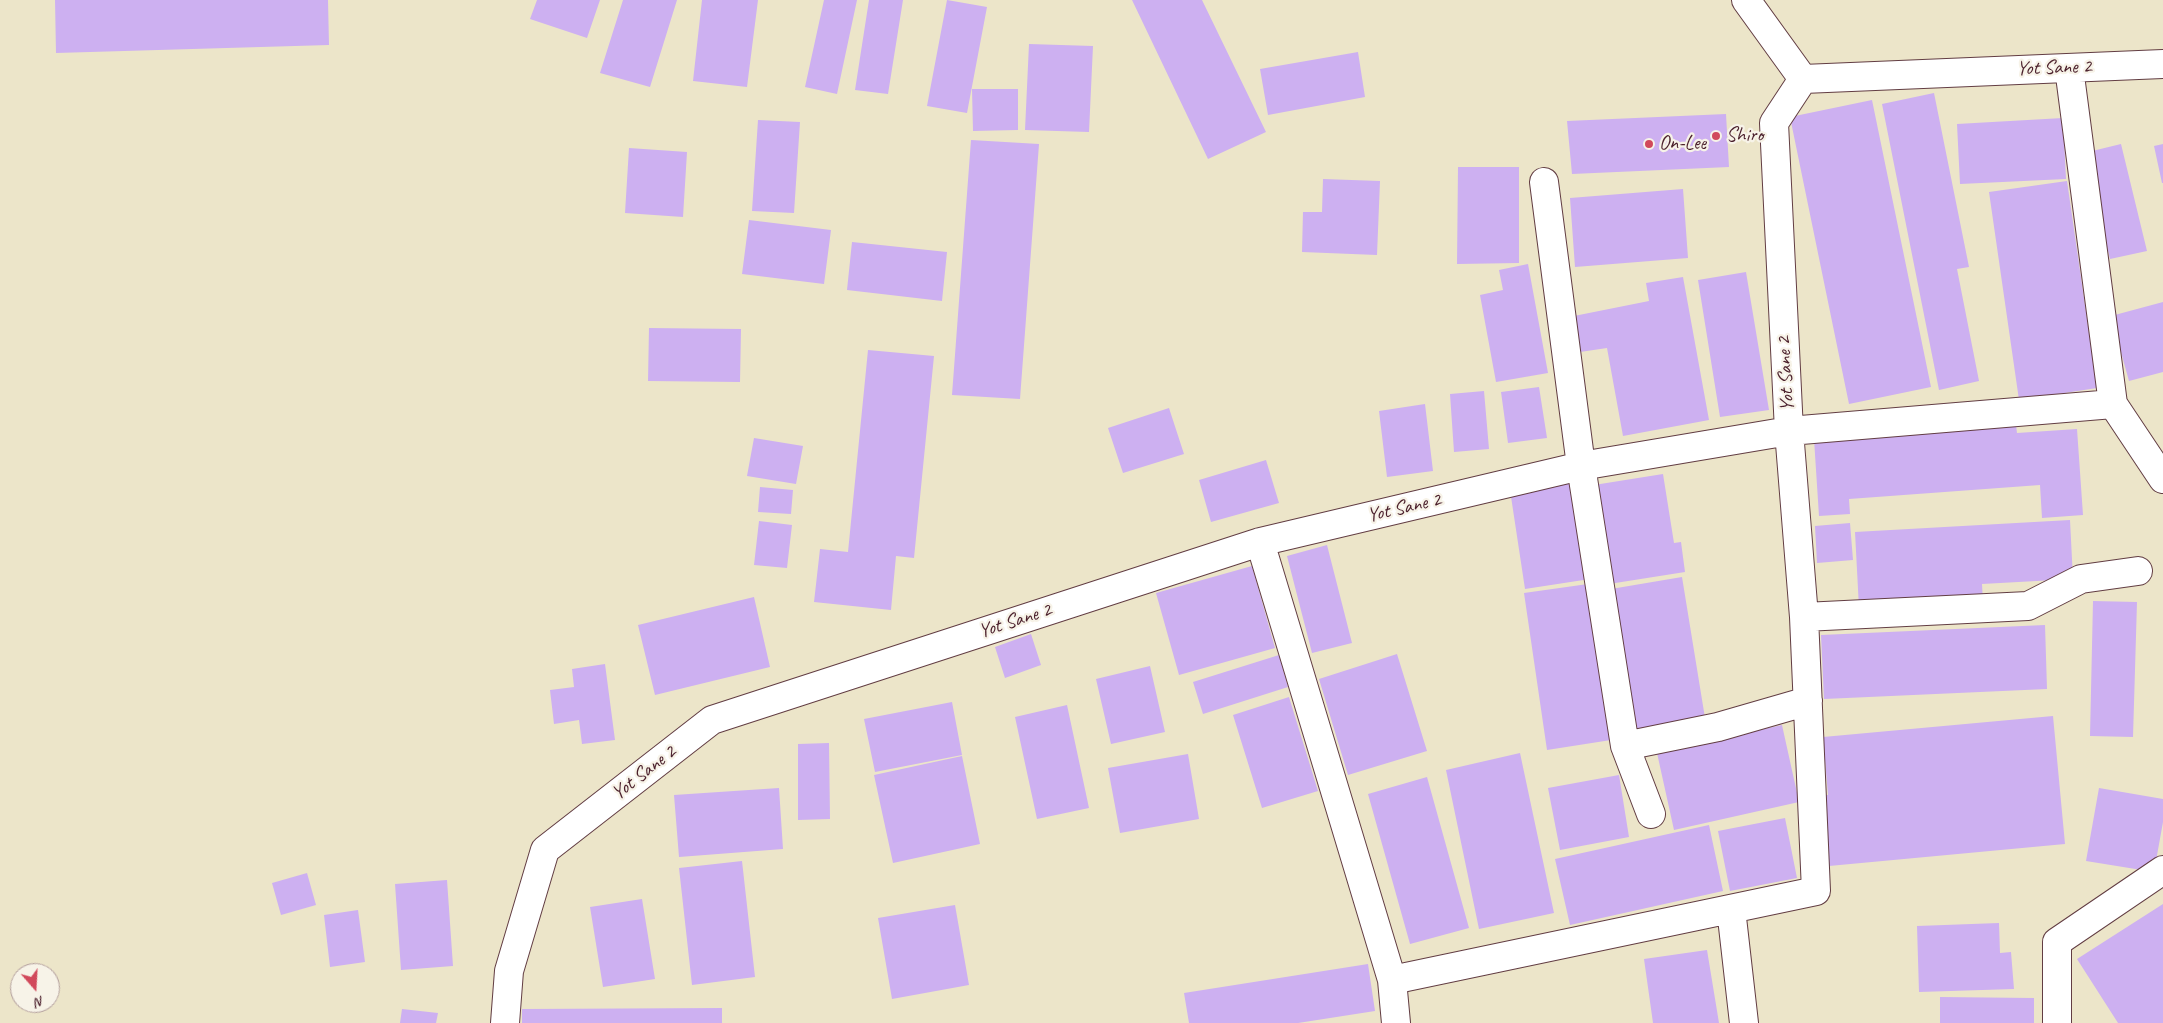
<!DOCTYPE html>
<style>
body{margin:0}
#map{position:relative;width:2163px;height:1023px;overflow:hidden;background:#ece5c9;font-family:Caveat,sans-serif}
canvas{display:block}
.north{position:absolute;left:10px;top:963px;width:50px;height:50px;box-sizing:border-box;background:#f7f3e8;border:1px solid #b29e9c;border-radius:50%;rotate:161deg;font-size:14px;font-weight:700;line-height:20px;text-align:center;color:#4a1f2b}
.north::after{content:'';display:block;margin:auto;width:18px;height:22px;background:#d1495b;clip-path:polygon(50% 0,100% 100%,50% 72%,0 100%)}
</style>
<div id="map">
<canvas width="2163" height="1023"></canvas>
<div class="north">N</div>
</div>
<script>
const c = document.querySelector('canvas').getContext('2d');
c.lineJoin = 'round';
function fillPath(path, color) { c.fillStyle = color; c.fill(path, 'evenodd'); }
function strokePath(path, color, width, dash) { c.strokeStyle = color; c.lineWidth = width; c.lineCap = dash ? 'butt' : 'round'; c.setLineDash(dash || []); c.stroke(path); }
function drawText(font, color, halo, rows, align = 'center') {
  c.font = font + ' Caveat,sans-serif'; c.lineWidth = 4.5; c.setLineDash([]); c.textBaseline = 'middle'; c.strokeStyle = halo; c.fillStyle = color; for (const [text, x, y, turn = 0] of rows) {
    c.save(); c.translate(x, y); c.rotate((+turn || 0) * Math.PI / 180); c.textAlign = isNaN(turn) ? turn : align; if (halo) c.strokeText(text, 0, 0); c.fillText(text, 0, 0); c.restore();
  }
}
fillPath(new Path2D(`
 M55,0H328L329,45L56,53Z
 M537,0H600L587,38L530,19Z
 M623,0H677L650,87L600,73Z
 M702,0H758L747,87L693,81Z
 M824,0H857L837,94L805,87Z
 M869,0H903L888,94L855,90Z
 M947,0L987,7L967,113L927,106Z
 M1132,0H1202L1266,132L1208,159Z
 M1029,44L1093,46L1089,132L1025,130Z
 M1358,52L1365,97L1268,115L1260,69Z
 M972,89H1018V130L973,131Z
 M1934,93L1969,267L1957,269L1979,381L1939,390L1882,104Z
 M1872,100L1931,387L1849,404L1790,117Z
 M1726,114L1729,167L1572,174L1567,121Z
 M2063,118L2066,179L1960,184L1957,124Z
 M758,120L800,122L794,213L752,211Z
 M971,140L1039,144L1020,399L952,395Z
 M2121,144L2147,251L2110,259L2084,153Z
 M2163,144V183H2162L2154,146Z
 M629,148L687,152L683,217L625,213Z
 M1458,167H1519V263L1457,264Z
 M1323,179L1380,181L1377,255L1302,252L1303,212H1322Z
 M2067,181L2097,388L2019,400L1989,192Z
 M1683,189L1688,258L1575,267L1570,198Z
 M749,220L831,230L824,284L742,274Z
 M852,242L947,252L942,301L847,290Z
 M1528,264L1548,373L1496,382L1480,295L1503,290L1499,270Z
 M1746,272L1769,410L1720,417L1698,280Z
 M1683,277L1709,420L1623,436L1607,348L1580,352L1574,316L1649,301L1646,283Z
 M2163,302V372L2129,381L2111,316Z
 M649,328L741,329L740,382L648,381Z
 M868,350L934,356L914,558L896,556L891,610L814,602L820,549L848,552Z
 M1539,387L1547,438L1508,443L1501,392Z
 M1484,391L1489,449L1454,452L1450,394Z
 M1425,404L1433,471L1387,477L1379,411Z
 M1169,408L1184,454L1123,473L1108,428Z
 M2016,425L2017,433L2077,429L2083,515L2042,518L2040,485L1849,499L1850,514L1819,516L1814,439Z
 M754,438L803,446L796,484L747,476Z
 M1266,460L1279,503L1211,522L1199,480Z
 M1663,474L1674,543L1681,542L1685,572L1609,584L1594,485Z
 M1575,481L1590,579L1525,589L1510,490Z
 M760,487L793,490L791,514L758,512Z
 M2070,520L2073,579L1982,584L1983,602L1859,608L1855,532Z
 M759,521L792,525L787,568L754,565Z
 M1850,523L1853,560L1817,563L1815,526Z
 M1327,545L1352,643L1312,653L1287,556Z
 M1252,566L1275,648L1179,675L1156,593Z
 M1682,577L1705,718L1635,730L1611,589Z
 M1588,584L1611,740L1547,750L1524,593Z
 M754,597L770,667L655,695L638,625Z
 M2093,601L2137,602L2133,737L2090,736Z
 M2045,625L2047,689L1824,699L1821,635Z
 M1031,634L1041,665L1005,678L995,647Z
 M1397,654L1427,751L1348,775L1319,679Z
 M1279,655L1288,687L1203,714L1193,682Z
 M605,664L615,740L582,744L579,720L554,724L550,690L574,687L572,669Z
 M1150,666L1165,732L1111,744L1096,679Z
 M1289,697L1318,791L1262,808L1233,715Z
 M952,702L962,755L875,772L864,719Z
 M1067,705L1089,808L1037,819L1015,717Z
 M2053,716L2065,844L1829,866L1823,795H1828L1823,737Z
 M1782,725L1799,802L1674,830L1657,753Z
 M829,743L830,819L798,820V744Z
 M1520,753L1554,913L1479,929L1446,770Z
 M1188,754L1199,819L1120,833L1108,768Z
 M962,756L980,844L893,863L874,775Z
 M1619,775L1629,837L1560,850L1548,788Z
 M1427,777L1469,928L1410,944L1368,794Z
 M779,788L783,849L679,857L674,795Z
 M2099,788L2163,799V822L2154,872L2086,861Z
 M1785,818L1797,878L1730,891L1718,831Z
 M1709,825L1723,891L1570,925L1555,859Z
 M742,861L755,977L692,985L679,868Z
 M307,873L316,905L281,915L272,883Z
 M447,880L453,966L401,970L395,884Z
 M642,899L655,979L603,987L590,907Z
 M2163,904V1023H2118L2077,959Z
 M955,905L969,985L892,999L878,918Z
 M358,910L365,962L330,967L324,915Z
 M1999,923L2000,953L2011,952L2014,989L1919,992L1917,926Z
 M1707,950L1719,1023H1653L1644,959Z
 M1368,964L1375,1011L1298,1023H1189L1184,993Z
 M1940,997L2034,998V1023H1940Z
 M722,1008V1023H522V1009Z
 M402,1009L438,1013L436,1023H400Z`), '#cdb0f1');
const minor = new Path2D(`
 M1746,0L1803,79
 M2069,68L2113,404
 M1544,182L1581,466L1625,746L1651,814
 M1260,542L1392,980L1396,1023
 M1804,617L2028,606L2081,579L2138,571
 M1625,746L1718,727L1808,701
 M1731,909L1744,1023
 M1392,980L1816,891L1804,617L1789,431L2113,404L2163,479
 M505,1023L509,971L545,850L712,720L1260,542L1581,466L1789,431L1774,123L1803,79L2163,64
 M2057,1023V942L2163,870`);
strokePath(minor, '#623d43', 30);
strokePath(minor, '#fff', 28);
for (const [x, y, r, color] of [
 [1716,136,5,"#d1495b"],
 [1649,144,5,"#d1495b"]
]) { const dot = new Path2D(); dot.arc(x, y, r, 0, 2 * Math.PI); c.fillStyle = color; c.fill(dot); strokePath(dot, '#f7f3e8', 2); }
drawText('20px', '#4a1f2b', '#f7f3e8', [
 ["Yot Sane 2",2054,68,-2],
 ["Yot Sane 2",1786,374,-93],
 ["Yot Sane 2",1404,508,-13],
 ["Yot Sane 2",1015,621,-18],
 ["Yot Sane 2",644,773,-38]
]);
drawText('20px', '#4a1f2b', '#f7f3e8', [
 ["Shiro",1726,136],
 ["On-Lee",1659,144]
], 'left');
</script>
